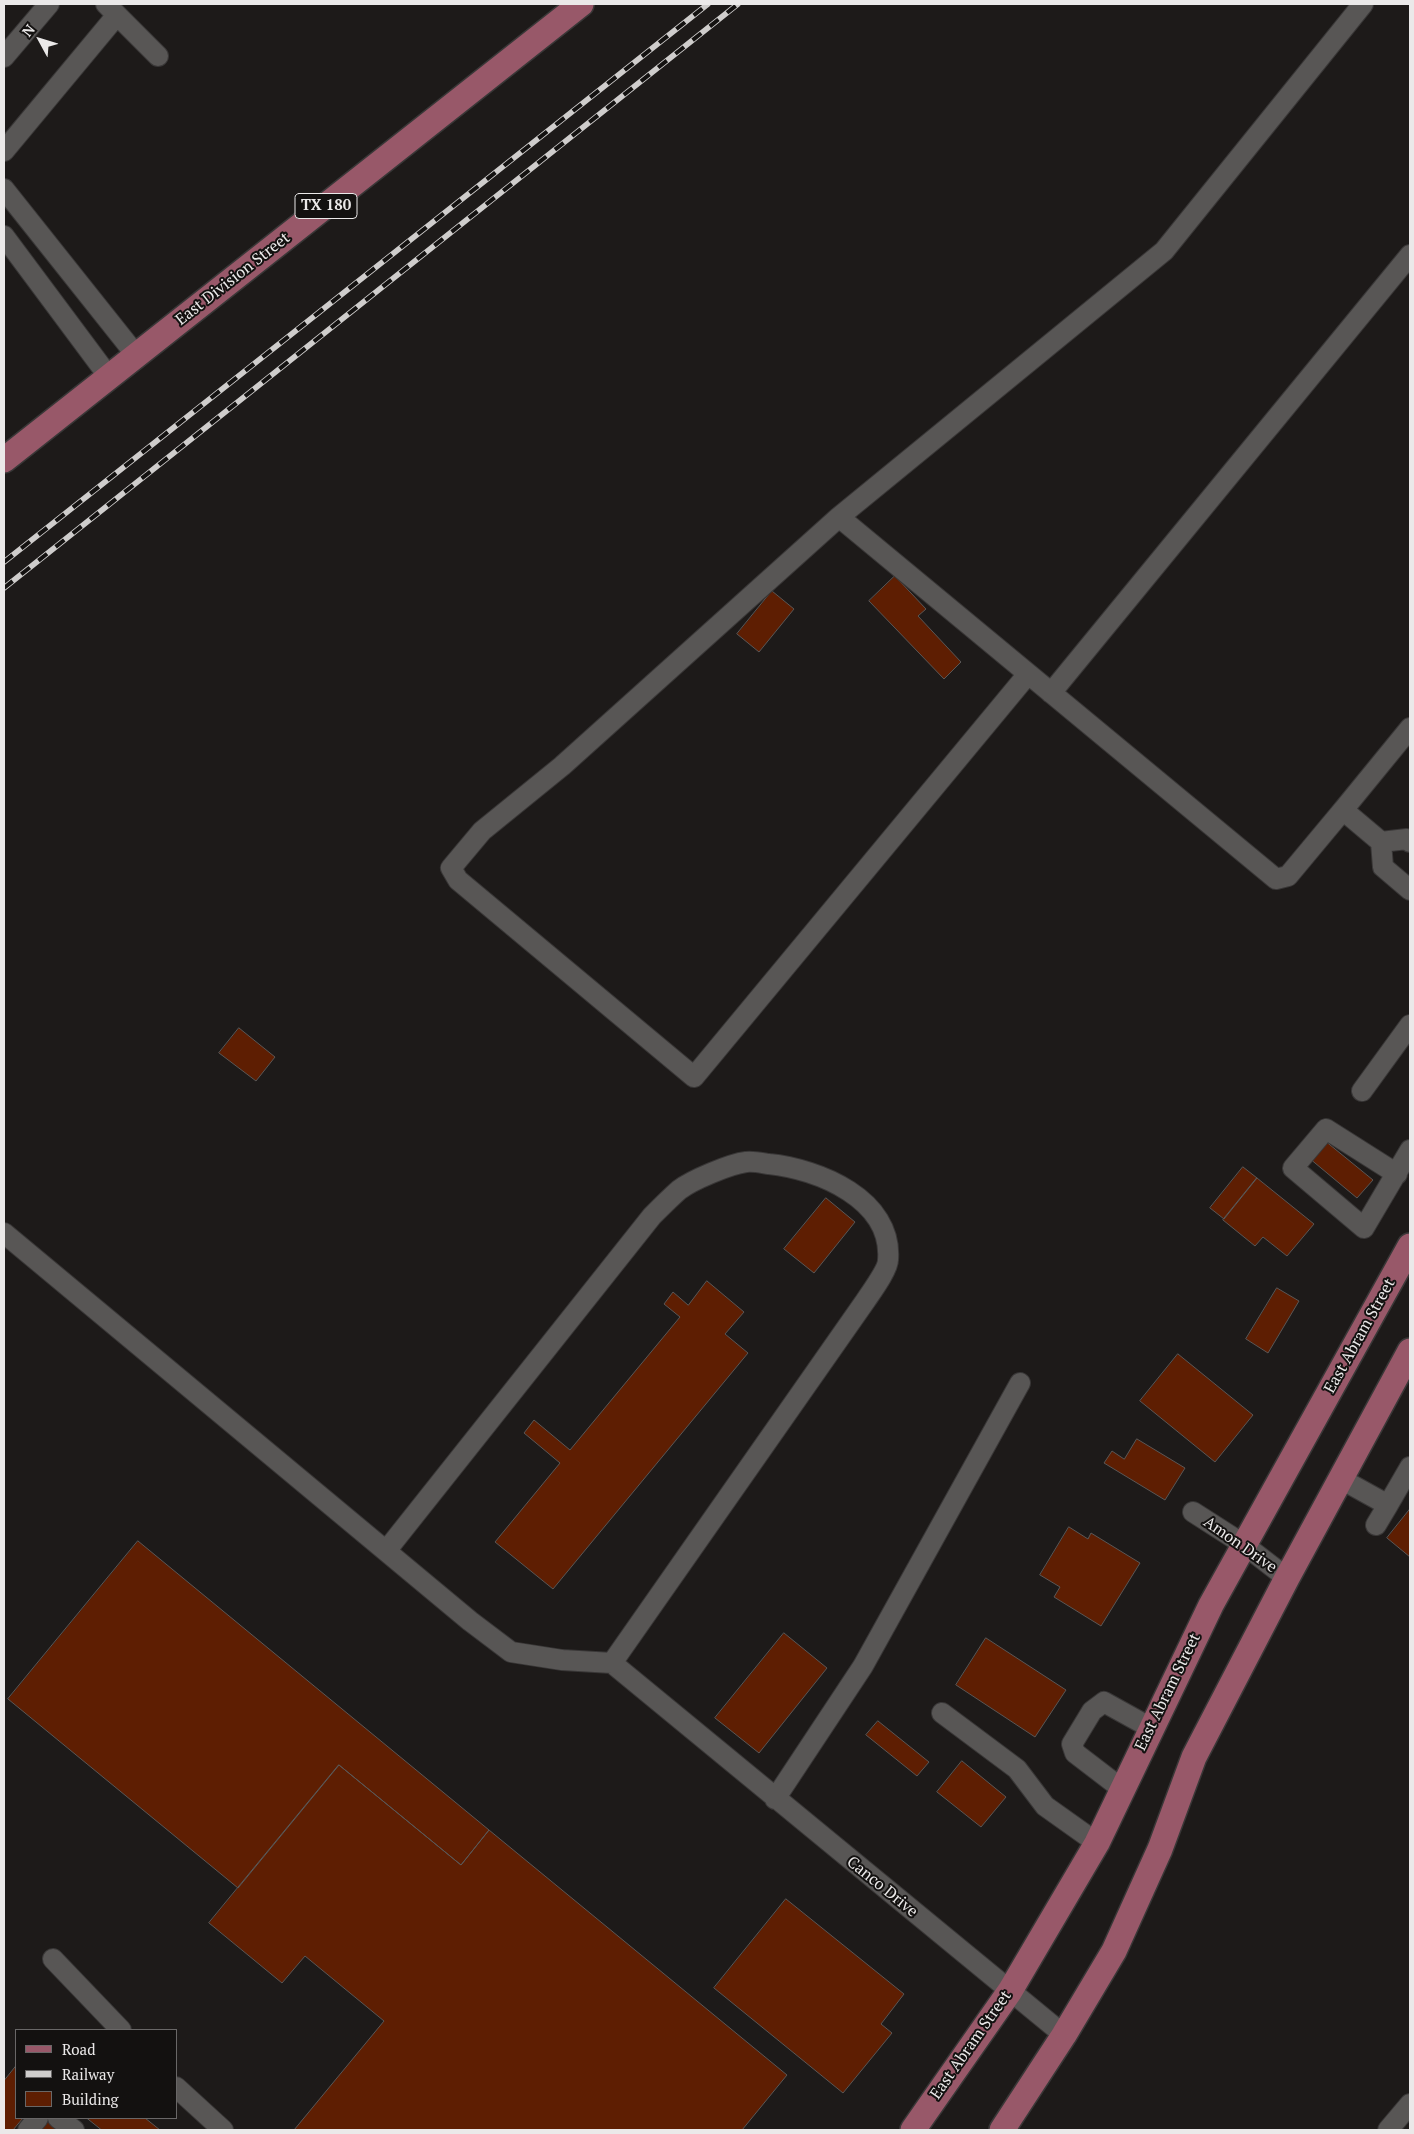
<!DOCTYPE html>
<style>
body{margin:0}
#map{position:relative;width:1414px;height:2134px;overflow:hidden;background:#1d1a19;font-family:"PT Serif",serif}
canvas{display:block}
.frame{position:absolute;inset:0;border:5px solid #ebe9e9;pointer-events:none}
.legend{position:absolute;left:15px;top:2029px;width:162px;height:90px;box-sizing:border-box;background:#131110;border:1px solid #696767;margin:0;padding:6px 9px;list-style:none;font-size:15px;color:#ebe9e9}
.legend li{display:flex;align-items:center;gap:10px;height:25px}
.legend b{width:25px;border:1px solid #696767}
.north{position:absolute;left:15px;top:15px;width:50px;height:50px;-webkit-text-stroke:4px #131110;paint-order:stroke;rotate:309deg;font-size:14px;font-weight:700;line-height:20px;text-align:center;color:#ebe9e9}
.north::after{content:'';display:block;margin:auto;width:18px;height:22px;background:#ebe9e9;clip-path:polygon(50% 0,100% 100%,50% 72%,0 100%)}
</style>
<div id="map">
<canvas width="1414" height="2134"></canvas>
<div class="frame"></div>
<ul class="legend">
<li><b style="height:6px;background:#985869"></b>Road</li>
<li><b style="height:6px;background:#cfcdcc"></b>Railway</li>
<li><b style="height:14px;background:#5e1e02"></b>Building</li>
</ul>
<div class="north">N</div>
</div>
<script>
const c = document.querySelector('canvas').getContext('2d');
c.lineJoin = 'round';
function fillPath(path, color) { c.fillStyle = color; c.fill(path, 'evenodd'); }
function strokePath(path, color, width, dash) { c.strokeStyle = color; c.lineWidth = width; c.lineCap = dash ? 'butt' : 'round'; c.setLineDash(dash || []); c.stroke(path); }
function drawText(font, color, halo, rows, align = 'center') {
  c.font = font + ' "PT Serif",serif'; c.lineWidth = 4; c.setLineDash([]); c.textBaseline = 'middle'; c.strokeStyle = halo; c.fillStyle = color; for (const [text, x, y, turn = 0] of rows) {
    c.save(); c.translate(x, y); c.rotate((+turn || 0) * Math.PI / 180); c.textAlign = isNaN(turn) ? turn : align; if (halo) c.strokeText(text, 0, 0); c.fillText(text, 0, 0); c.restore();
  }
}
const building = new Path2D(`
 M895,576L926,609L918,616L961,662L944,679L869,601Z
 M772,591L794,609L759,652L737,634Z
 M239,1028L275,1057L256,1081L219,1053Z
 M1324,1140L1373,1180L1357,1198L1309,1158Z
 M1243,1167L1257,1178L1224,1219L1210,1208Z
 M1257,1178L1314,1224L1287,1256L1263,1237L1255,1246L1223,1220Z
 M826,1198L855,1222L814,1273L784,1249Z
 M707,1281L744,1312L725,1334L748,1353L553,1589L495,1542L560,1463L524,1433L534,1420L570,1450L680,1317L664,1304L673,1292L688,1305Z
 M1277,1288L1299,1301L1268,1353L1246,1339Z
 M1178,1354L1253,1415L1215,1462L1140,1401Z
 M1137,1439L1185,1468L1165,1500L1104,1463L1112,1451L1124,1459Z
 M1410,1509V1557L1387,1538Z
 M1069,1527L1088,1539L1091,1533L1140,1563L1101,1626L1054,1597L1060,1587L1040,1575Z
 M138,1541L489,1830L461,1865L339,1765L238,1888L8,1699Z
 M784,1633L827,1668L759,1753L715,1718Z
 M986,1638L1066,1690L1035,1737L956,1685Z
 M878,1721L929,1762L917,1776L866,1735Z
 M962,1761L1006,1797L981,1827L937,1792Z
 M339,1765L461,1865L489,1830L787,2075L742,2130H294L384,2021L305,1956L282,1983L209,1923Z
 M786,1899L904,1994L881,2024L892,2033L843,2093L714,1988Z
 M16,2066V2118H23L13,2130H4V2081Z
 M87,2118H145L160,2130H102Z
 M48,2120L60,2130H40Z`);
fillPath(building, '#5e1e02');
strokePath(building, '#5a5756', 1);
const minor = new Path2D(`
 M106,4L158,56
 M4,57L49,4
 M4,151L117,15
 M4,189L136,355
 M4,236L109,377
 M839,517L1164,251L1363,4
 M1028,674L694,1077L458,880L451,868L482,831L562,766L839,517L1276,879L1288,876L1343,810L1381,842L1407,839L1410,842
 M1051,693L1410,255
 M1343,810L1410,728
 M1381,842L1383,867L1410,890
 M1362,1091L1410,1025
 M1397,1174L1326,1129L1293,1168L1364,1228L1410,1150
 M4,1233L470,1621L511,1652L562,1660L612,1663L1064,2035
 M1341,1479L1388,1505L1410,1467
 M1193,1512L1243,1544L1287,1578
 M1376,1525L1388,1505
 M386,1551L652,1216C661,1207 670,1198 679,1190C692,1180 730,1164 746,1162C753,1161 762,1163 769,1164C818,1169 893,1199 888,1260C888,1269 872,1291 866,1300L612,1663
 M942,1713L1017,1769L1045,1806L1097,1843
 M1122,1789L1075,1753L1072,1744L1092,1711L1104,1702L1151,1728
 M775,1799L863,1666L1020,1383
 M53,1959L121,2030
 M176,2087L223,2130
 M58,2118L74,2130
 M28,2130L38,2118
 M1388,2130L1410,2104`);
const major = new Path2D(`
 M4,460L581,4
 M913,2130L1010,1991L1097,1843L1211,1605L1410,1246
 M1002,2130L1064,2035L1114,1951L1160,1849L1194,1757L1287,1578L1410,1351`);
strokePath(minor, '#393737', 22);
strokePath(major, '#393737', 28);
strokePath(minor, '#585655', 20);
strokePath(major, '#985869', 25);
const rail = new Path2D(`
 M4,562L708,4
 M4,588L738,4`);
strokePath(rail, '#cfcdcc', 5.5);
strokePath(rail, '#131110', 4, [11]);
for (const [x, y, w] of [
 [326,206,62]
]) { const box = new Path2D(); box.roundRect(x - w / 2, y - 12.5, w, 25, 4); c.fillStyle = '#131110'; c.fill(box); strokePath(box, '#ebe9e9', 1); }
drawText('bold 15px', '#ebe9e9', null, [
 ["TX 180",326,206]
]);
drawText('16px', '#ebe9e9', '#131110', [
 ["East Division Street",233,279,-38],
 ["East Abram Street",1360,1336,-61],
 ["Amon Drive",1240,1545,35],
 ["East Abram Street",1168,1692,-64],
 ["Canco Drive",882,1887,39],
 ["East Abram Street",971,2045,-55]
]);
</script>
